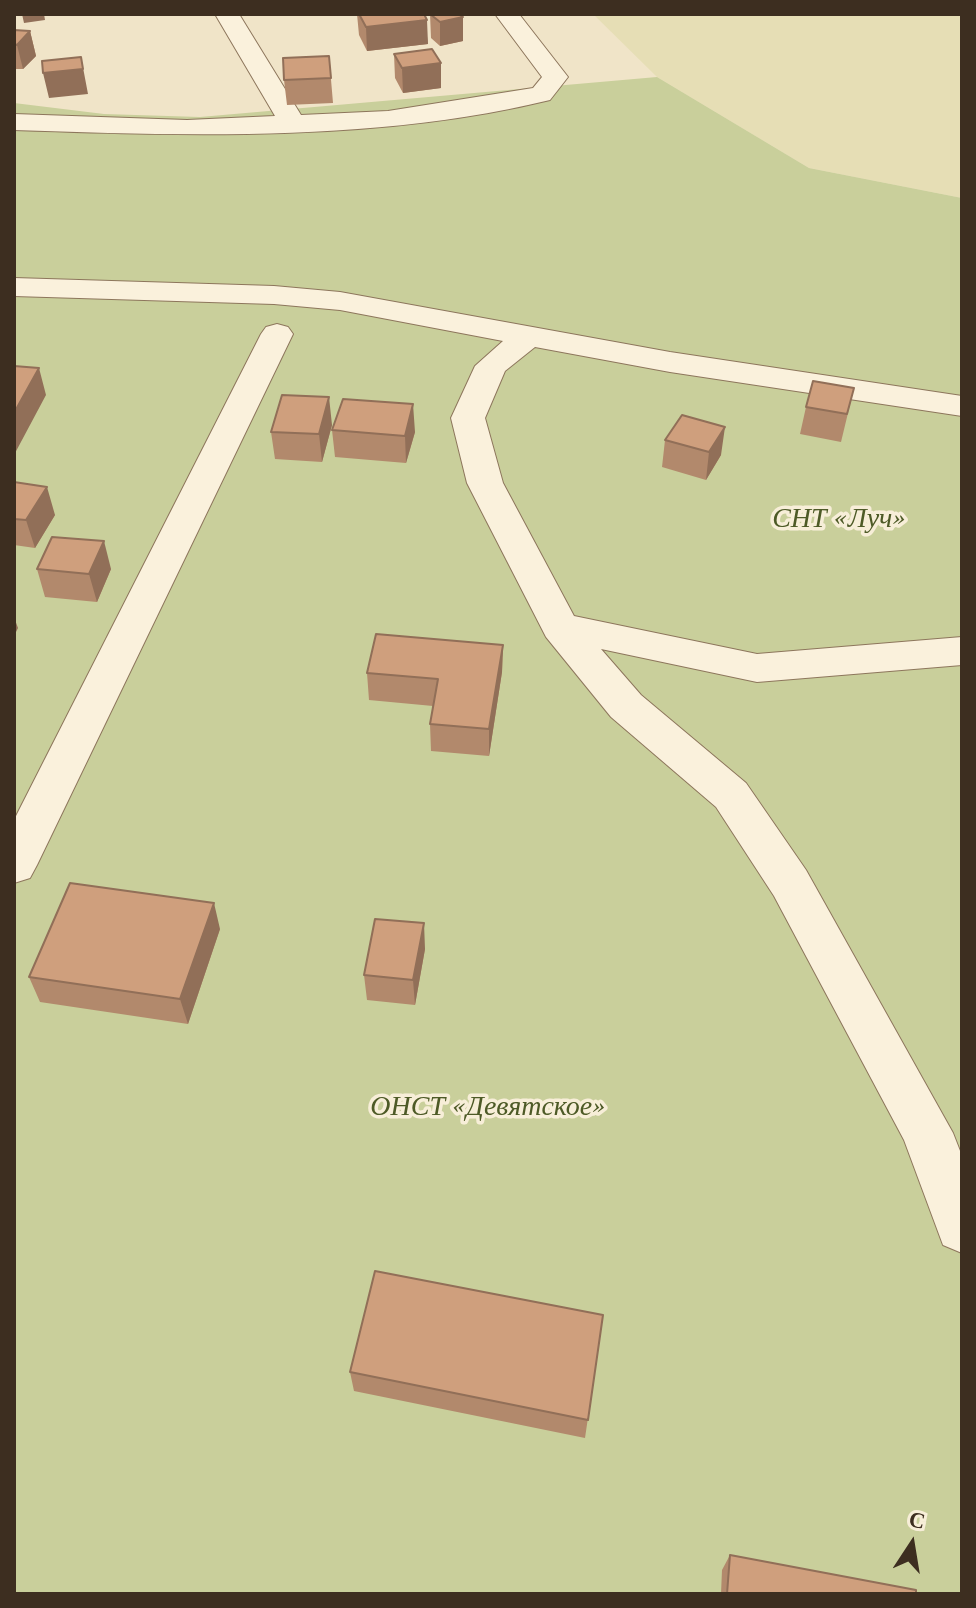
<!DOCTYPE html>
<meta charset="utf-8">
<style>
body{margin:0}
#map{position:relative;width:976px;height:1608px;overflow:hidden;background:#f0e4c8;font-family:"Libre Baskerville",serif}
canvas{display:block}
.frame{position:absolute;inset:0;border:16px solid #3d2e20;pointer-events:none}
.north{position:absolute;left:872px;top:1504px;width:80px;height:80px;-webkit-text-stroke:6px #f7eed8;paint-order:stroke;rotate:12deg;font-size:22px;font-weight:700;line-height:32px;text-align:center;color:#3d2e20}
.north::after{content:'';display:block;margin:auto;width:28px;height:36px;background:#3d2e20;clip-path:polygon(50% 0,100% 100%,50% 72%,0 100%)}
</style>
<div id="map">
<canvas width="976" height="1608"></canvas>
<div class="frame"></div>
<div class="north">С</div>
</div>
<script>
const c = document.querySelector('canvas').getContext('2d');
c.lineJoin = 'round';
function fillPath(path, color) { c.fillStyle = color; c.fill(path, 'evenodd'); }
function strokePath(path, color, width, dash) { c.strokeStyle = color; c.lineWidth = width; c.lineCap = dash ? 'butt' : 'round'; c.setLineDash(dash || []); c.stroke(path); }
function drawText(font, color, halo, rows, align = 'center') {
  c.font = font + ' "Libre Baskerville",serif'; c.lineWidth = 7; c.setLineDash([]); c.textBaseline = 'middle'; c.strokeStyle = halo; c.fillStyle = color; for (const [text, x, y, turn = 0] of rows) {
    c.save(); c.translate(x, y); c.rotate((+turn || 0) * Math.PI / 180); c.textAlign = isNaN(turn) ? turn : align; if (halo) c.strokeText(text, 0, 0); c.fillText(text, 0, 0); c.restore();
  }
}
fillPath(new Path2D(`
 M593,14H962V198L809,168L657,77Z`), '#e6deb5');
fillPath(new Path2D(`
 M657,77L809,168L962,198V1594H14V103L104,114L200,117Z`), '#c9cf9b');
const minor = new Path2D(`
 M215,14H239L301,115L388,111L533,88L542,77L495,14H519L568,77L550,100C379,142 190,136 14,130V114L187,120L275,116Z
 M14,278L274,286L340,292L670,352L962,396V416L670,372L535,347L505,371L485,418L503,483L574,616L757,654L962,637V665L757,682L601,649L641,695L746,783L806,870L953,1133L962,1156V1253L943,1245L904,1140L774,896L716,807L611,717L546,637L467,483L451,418L475,366L503,341L340,310L274,304L14,296Z
 M277,324L288,327L293,334L37,865L30,878L14,883V820L261,334L266,327Z`);
strokePath(minor, '#8d765c', 2);
fillPath(minor, '#faf1dc');
fillPath(new Path2D(`
 M357,14H424L428,44L367,51L359,35Z
 M430,14L463,41L440,46L431,38Z
 M14,30L30,31L36,56L23,69H14Z
 M394,54L441,63V88L403,93L395,78Z
 M329,56L333,103L287,105L284,80Z
 M854,388L841,442L800,434L806,407Z
 M332,425L322,462L275,459L271,432Z
 M332,430L415,432L406,463L335,457Z
 M665,440L721,455L706,480L662,467Z
 M14,482L55,515L35,548L14,545Z
 M37,569H111L97,602L45,597Z
 M503,645L502,672L489,756L431,751L430,724L433,706L369,700L367,673Z
 M220,929L188,1024L40,1002L29,977Z
 M425,949L415,1005L367,1000L364,975Z
 M603,1315L585,1438L354,1391L350,1372Z
 M730,1555L916,1594H721L722,1570Z`), '#b2896c');
fillPath(new Path2D(`
 M22,14H44L45,20L24,23Z
 M463,17V41L440,46V22Z
 M427,20L428,44L367,51L366,27Z
 M30,31L36,56L23,69L17,45Z
 M81,57L88,94L49,98L43,73Z
 M441,63V88L403,93L402,68Z
 M39,368L46,395L14,455V413Z
 M329,397L332,425L322,462L319,434Z
 M413,404L415,432L406,463L405,436Z
 M725,427L721,455L706,480L709,452Z
 M47,487L55,515L35,548L26,520Z
 M104,541L111,569L97,602L89,574Z
 M14,617L18,628L14,636Z
 M503,645L502,672L489,756V729Z
 M214,903L220,929L188,1024L180,999Z
 M424,923L425,949L415,1005L413,980Z`), '#916f58');
const building = new Path2D(`
 M359,14H424L427,20L366,27Z
 M430,14H459L463,17L440,22Z
 M14,30L30,31L17,45L14,44Z
 M432,49L441,63L402,68L394,54Z
 M329,56L331,78L284,80L283,58Z
 M81,57L83,69L43,73L42,61Z
 M14,366L39,368L14,413Z
 M813,381L854,388L847,414L806,407Z
 M282,395L329,397L319,434L271,432Z
 M343,399L413,404L405,436L332,430Z
 M682,415L725,427L709,452L665,440Z
 M14,482L47,487L26,520L14,519Z
 M52,537L104,541L89,574L37,569Z
 M376,634L503,645L489,729L430,724L438,679L367,673Z
 M70,883L214,903L180,999L29,977Z
 M375,919L424,923L413,980L364,975Z
 M375,1271L603,1315L588,1420L350,1372Z
 M730,1555L916,1590V1594H727Z`);
fillPath(building, '#cf9f7d');
strokePath(building, '#916f58', 2);
drawText('italic 28px', '#4d5a26', '#f7eed8', [
 ["СНТ «Луч»",839,519],
 ["ОНСТ «Девятское»",488,1107]
]);
</script>
